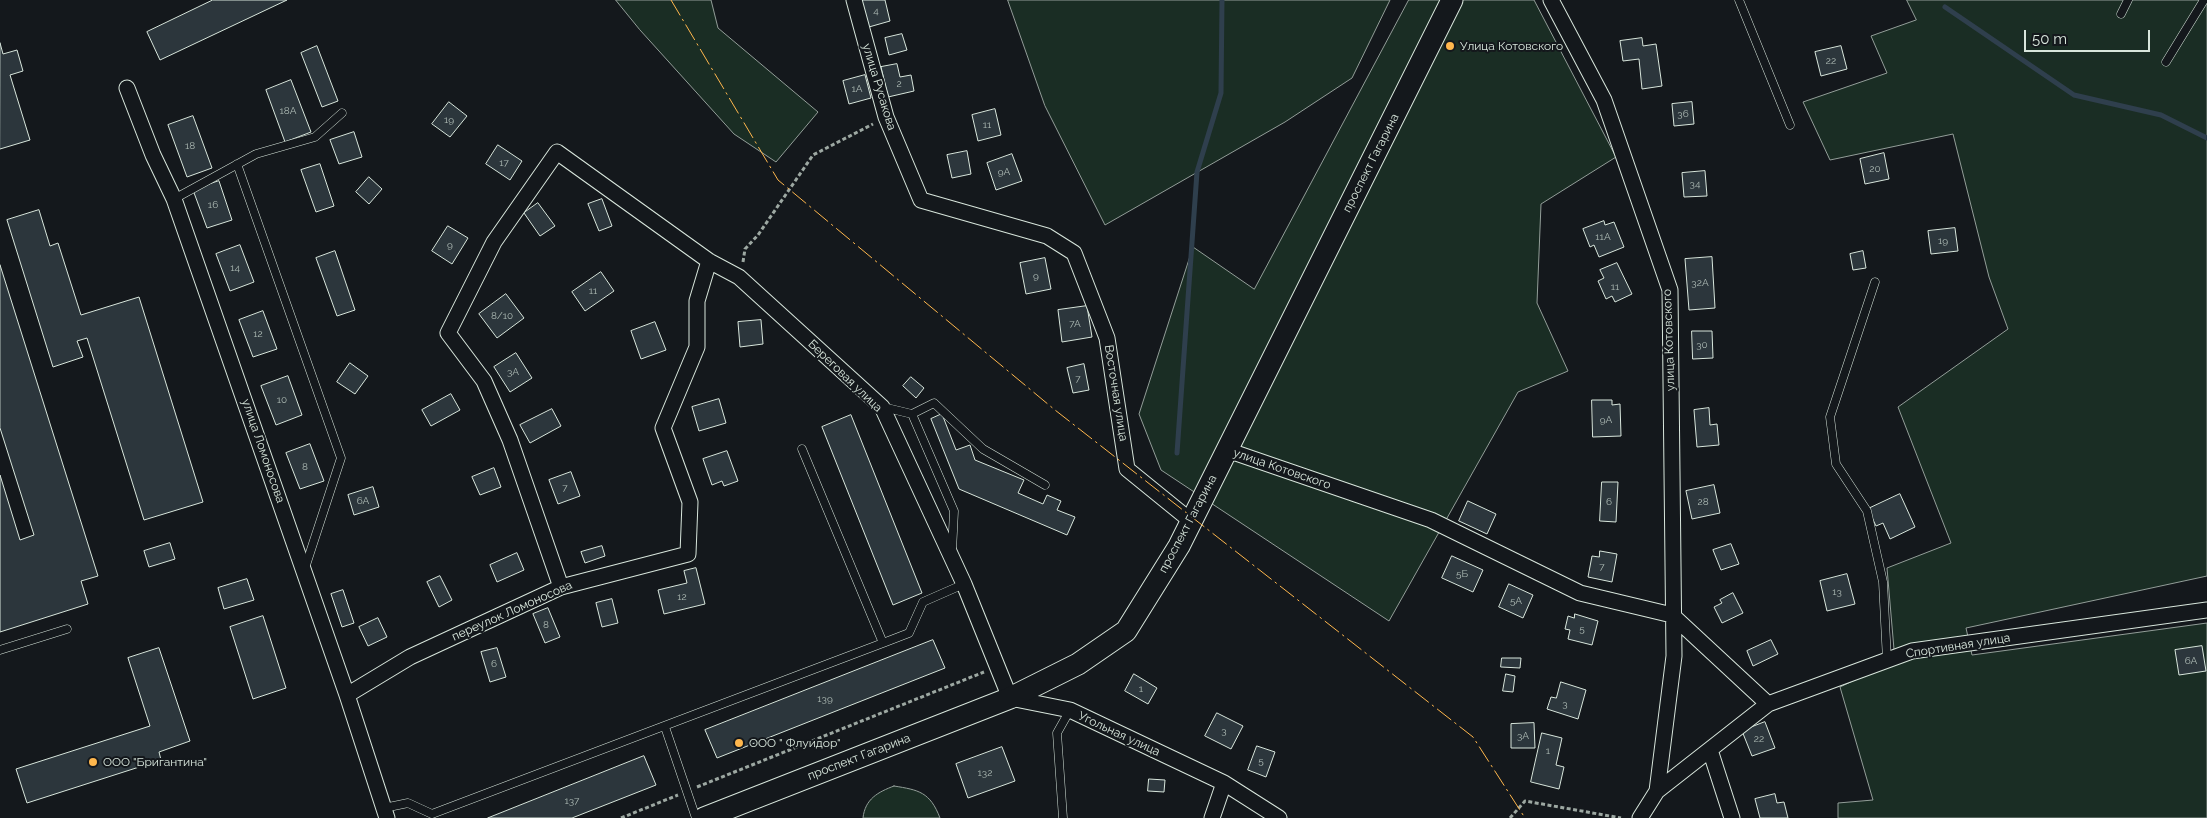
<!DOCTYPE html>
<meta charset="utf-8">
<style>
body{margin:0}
#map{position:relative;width:2207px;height:818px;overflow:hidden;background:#14181c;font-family:Raleway,sans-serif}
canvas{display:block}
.scale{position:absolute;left:2024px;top:30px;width:126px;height:22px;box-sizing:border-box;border:2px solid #d8e6dc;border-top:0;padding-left:6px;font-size:15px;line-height:18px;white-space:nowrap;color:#d8e6dc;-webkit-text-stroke:4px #14181c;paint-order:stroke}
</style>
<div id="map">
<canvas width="2207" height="818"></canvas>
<div class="scale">50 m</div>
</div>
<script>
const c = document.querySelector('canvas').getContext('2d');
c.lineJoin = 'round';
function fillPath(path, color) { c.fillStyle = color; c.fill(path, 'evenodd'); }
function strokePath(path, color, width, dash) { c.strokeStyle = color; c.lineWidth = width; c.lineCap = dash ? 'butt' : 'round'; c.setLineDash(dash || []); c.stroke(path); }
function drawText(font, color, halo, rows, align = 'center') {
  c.font = font + ' Raleway,sans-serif'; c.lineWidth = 4; c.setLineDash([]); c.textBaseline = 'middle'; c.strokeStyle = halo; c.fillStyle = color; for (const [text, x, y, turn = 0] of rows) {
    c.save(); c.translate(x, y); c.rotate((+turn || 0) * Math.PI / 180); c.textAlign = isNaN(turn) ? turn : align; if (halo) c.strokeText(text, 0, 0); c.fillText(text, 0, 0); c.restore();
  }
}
const green = new Path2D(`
 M616,0H711L718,28L818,112L776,162L734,134L640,30Z
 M1008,0H1390L1352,78L1285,122L1105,225L1045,106Z
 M1409,0H1534L1616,157L1541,204L1537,303L1568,371L1518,392L1389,621L1161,470L1139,414L1193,247L1254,289Z
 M1907,0H2207V576L1966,628L1972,655L2207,623V818H1838V803L1873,800L1840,687L1895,661L1887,568L1951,543L1898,407L2008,329L1989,277L1953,134L1830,160L1803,102L1887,73L1871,36L1916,20Z
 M894,786C919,790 930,792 940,818H863C865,799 878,792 894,786Z`);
fillPath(green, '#1a2d24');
strokePath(green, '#939e99', 1);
strokePath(new Path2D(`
 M1945,7L2074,95L2161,115L2207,138
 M1177,453L1197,172L1221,93L1222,0`), '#2f3f4d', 5);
const building = new Path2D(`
 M213,0H287L160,60L147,32Z
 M862,0H885L890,21L869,27Z
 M902,34L907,50L889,55L885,38Z
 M1642,38L1643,46L1656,44L1662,86L1642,89L1639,59L1623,61L1620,41Z
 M0,43L3,54L17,50L23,71L10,75L30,140L0,149Z
 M317,46L338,101L322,107L301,53Z
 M1841,46L1847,69L1821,76L1815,52Z
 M897,64L900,77L911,75L914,91L888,97L881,67Z
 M865,75L871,98L849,104L843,81Z
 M291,80L311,132L285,142L266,90Z
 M449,102L467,116L450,137L432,124Z
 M1692,102L1694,124L1674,126L1672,104Z
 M995,109L1001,135L978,141L972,115Z
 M193,116L212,168L187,177L168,125Z
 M354,132L362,157L339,164L330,140Z
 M498,145L522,161L510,180L486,164Z
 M967,151L971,174L952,178L947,155Z
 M1884,153L1889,179L1865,184L1860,159Z
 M1012,154L1022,181L996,190L987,163Z
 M320,164L334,206L316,212L301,170Z
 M1705,171L1707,196L1684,197L1682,173Z
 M369,177L382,189L369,204L356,192Z
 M219,181L232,220L207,228L193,190Z
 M602,199L612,226L599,231L588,204Z
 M538,203L555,226L540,236L524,213Z
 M39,210L50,246L58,243L81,315L139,297L203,502L144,520L87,338L77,341L83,357L53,367L7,220Z
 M1604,221L1605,225L1614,222L1624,247L1599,257L1594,245L1590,247L1583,229Z
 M448,226L468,238L452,264L432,251Z
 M1955,228L1958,251L1931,254L1928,231Z
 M240,245L254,282L230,291L216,254Z
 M335,251L355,310L337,316L316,258Z
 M1863,251L1866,268L1853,270L1850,254Z
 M1712,257L1715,308L1689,310L1685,259Z
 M1045,258L1051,289L1026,294L1020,263Z
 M1617,263L1632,294L1615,302L1612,296L1606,299L1598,281L1604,278L1600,270Z
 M0,265L98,576L81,581L88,604L0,632V475L20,540L34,535L0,428Z
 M601,272L614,291L585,311L572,292Z
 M506,294L524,318L497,338L479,314Z
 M1087,306L1092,337L1062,342L1058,310Z
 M263,311L277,349L253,357L239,320Z
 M761,320L763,344L740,347L738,322Z
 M655,322L666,350L641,359L631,331Z
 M1692,331H1712L1713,358L1693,359Z
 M516,353L532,378L510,392L494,367Z
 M350,363L368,376L355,394L337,382Z
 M1084,364L1089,390L1073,393L1067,368Z
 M288,376L302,415L276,425L261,386Z
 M911,377L924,388L916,398L903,386Z
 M451,394L460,410L431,426L422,410Z
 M719,399L726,423L699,431L692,407Z
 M1592,400H1612V405L1620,404L1621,436L1593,437Z
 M1709,408L1710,425L1717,424L1719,445L1697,447L1694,410Z
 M552,409L561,426L530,443L520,425Z
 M942,414L956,450L970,445L975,460L1024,480L1018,493L1043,504L1047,495L1061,501L1057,510L1075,517L1067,535L959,489L931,419Z
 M851,415L922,593L893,605L822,427Z
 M310,444L324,481L300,489L286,453Z
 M727,451L738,481L724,486L722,481L712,485L703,459Z
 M494,468L501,487L480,495L472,477Z
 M571,472L580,496L558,504L549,480Z
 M1602,482H1618L1616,522L1600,521Z
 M1714,485L1720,513L1692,519L1686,491Z
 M373,487L379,507L354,515L348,495Z
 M1900,494L1915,527L1890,539L1883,523L1876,526L1868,509Z
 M1468,501L1496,514L1487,534L1459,521Z
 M170,543L175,559L149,567L144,551Z
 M1731,544L1739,564L1721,570L1713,550Z
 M602,546L605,556L585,563L581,552Z
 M1600,551L1617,554L1612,582L1588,577L1592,556L1599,557Z
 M517,553L524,570L497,582L490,565Z
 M1452,556L1483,570L1473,592L1442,578Z
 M696,568L705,604L664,614L658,590L687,583L684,571Z
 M1847,574L1855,604L1827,611L1820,581Z
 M440,576L452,600L439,607L427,582Z
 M247,579L254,600L224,609L218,588Z
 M1509,584L1533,595L1523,618L1499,607Z
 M343,590L354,623L342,627L331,594Z
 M1733,593L1743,613L1722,623L1714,607L1722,603L1720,600Z
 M612,599L618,623L602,627L596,603Z
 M548,608L560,637L545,643L533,614Z
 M1575,614L1598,621L1592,645L1568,639L1570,630L1565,629L1568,616L1574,618Z
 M263,616L286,688L253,699L230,627Z
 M378,618L387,637L368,646L359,627Z
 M933,640L945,668L717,758L705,730Z
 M1771,640L1778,654L1753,666L1747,651Z
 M2202,646L2206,671L2179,675L2175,650Z
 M159,648L190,741L159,752L161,760L27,803L16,769L150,726L128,658Z
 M497,648L506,677L490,682L481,652Z
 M1502,658H1521L1520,668L1501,667Z
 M1134,674L1157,688L1148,704L1125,691Z
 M1506,674L1515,676L1513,692L1503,691Z
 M1561,682L1586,690L1578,719L1547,709L1551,697L1556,698Z
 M1217,713L1243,726L1231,749L1205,736Z
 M1765,722L1775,748L1752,756L1742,731Z
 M1534,723L1535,748H1511V724Z
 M1542,733L1562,738L1556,765L1564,767L1559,789L1531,782Z
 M1257,746L1275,752L1266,777L1248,770Z
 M1002,747L1015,781L968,798L956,764Z
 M644,756L656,785L572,818H488Z
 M1149,779L1165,780L1164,792L1148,791Z
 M1775,794L1777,803L1784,802L1788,818H1760L1755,799Z`);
fillPath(building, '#2c363c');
strokePath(building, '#d8e6dc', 1);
const lane = new Path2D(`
 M1739,0L1790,125
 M2121,14L2128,0
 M2166,62L2204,0
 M237,164L341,458L305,568
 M174,199L256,154L315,137L342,113
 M1875,282L1830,417L1836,464L1867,511L1883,582L1887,660
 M883,407L912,414L954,511L952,551
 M912,414L934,403L983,449L1045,485
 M802,449L883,643
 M0,650L67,629
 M665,727L696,818
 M384,808L408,803L432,814L883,643L909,633L923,602L964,584
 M1063,818L1057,733L1070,710`);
const street = new Path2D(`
 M854,0L886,117L921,200L1047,236L1074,253L1107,338L1127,469L1191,521
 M1551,0L1604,100L1670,290L1674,656L1657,791L1640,818
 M127,88L153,155L174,199L347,695L387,818
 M1227,450L1431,520L1580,593L1672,615L1768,704
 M561,587L510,440L484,381L448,333L494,242L557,152L709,261L739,277L882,407L964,584L1010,698L1070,710L1224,783L1279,818
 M347,695L410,657L561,587L688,554L690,502L663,428L697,347V301L709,261
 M1710,750L1732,818
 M1657,791L1768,704L1912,651L2207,610
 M1212,818L1224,783`);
const secondary = new Path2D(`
 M704,818L1010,698L1078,664L1126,631L1179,546L1452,0`);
strokePath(lane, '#d8e6dc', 9);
strokePath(street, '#d8e6dc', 17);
strokePath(secondary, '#d8e6dc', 23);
strokePath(new Path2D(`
 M743,262L745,249L758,235L813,155L873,124
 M697,787L984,672
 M621,818L678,795
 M1510,818L1525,801L1621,818`), '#9da8a2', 3, [4, 2.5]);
strokePath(lane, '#14181c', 8);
strokePath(street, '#14181c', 15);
strokePath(secondary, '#14181c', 21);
strokePath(new Path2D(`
 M671,0L778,180L1055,410L1473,737L1525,818`), '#ffb74d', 1, [18, 4, 2.5, 4]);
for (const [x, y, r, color] of [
 [1450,46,5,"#ffb74d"],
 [739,743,5,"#ffb74d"],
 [93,762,5,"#ffb74d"]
]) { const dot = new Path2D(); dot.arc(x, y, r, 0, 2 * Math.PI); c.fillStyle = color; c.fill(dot); strokePath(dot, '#14181c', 2); }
drawText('10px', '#adbab4', null, [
 ["4",876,11],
 ["22",1831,61],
 ["2",899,84],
 ["1А",857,89],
 ["18А",288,111],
 ["36",1683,114],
 ["19",449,120],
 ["11",987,125],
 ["18",190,146],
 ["17",504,163],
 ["20",1875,169],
 ["9А",1004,172],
 ["34",1695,184],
 ["16",213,205],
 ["11А",1603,237],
 ["19",1943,241],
 ["9",450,245],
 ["14",235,268],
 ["9",1036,276],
 ["32А",1700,283],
 ["11",1615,287],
 ["11",593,291],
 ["8/10",502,316],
 ["7А",1075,324],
 ["12",258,334],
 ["30",1702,345],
 ["3А",513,372],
 ["7",1078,379],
 ["10",282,400],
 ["9А",1606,420],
 ["8",305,467],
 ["7",565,488],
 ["6А",363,501],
 ["6",1609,502],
 ["28",1703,502],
 ["7",1602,567],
 ["5Б",1462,574],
 ["13",1837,592],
 ["12",682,597],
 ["5А",1516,601],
 ["8",546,625],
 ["5",1582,629],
 ["6А",2191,661],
 ["6",494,664],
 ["1",1141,689],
 ["139",825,699],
 ["3",1565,704],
 ["3",1224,731],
 ["3А",1523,736],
 ["22",1759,739],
 ["1",1548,751],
 ["5",1261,761],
 ["132",985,773],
 ["137",572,801]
]);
drawText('12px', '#d8e6dc', '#14181c', [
 ["Улица Котовского",1460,46],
 ["ООО \" Флуидор\"",749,743],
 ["ООО \"Бригантина\"",103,762]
], 'left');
drawText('12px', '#d8e6dc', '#14181c', [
 ["улица Русакова",879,87,73],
 ["проспект Гагарина",1371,163,-63],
 ["улица Котовского",1669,340,-92],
 ["Береговая улица",845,376,44],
 ["Восточная улица",1116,393,81],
 ["улица Ломоносова",263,451,71],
 ["улица Котовского",1282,469,19],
 ["проспект Гагарина",1188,524,-62],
 ["переулок Ломоносова",512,611,-24],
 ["Спортивная улица",1958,646,-9],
 ["Угольная улица",1119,734,25],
 ["проспект Гагарина",859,757,-21]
]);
</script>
